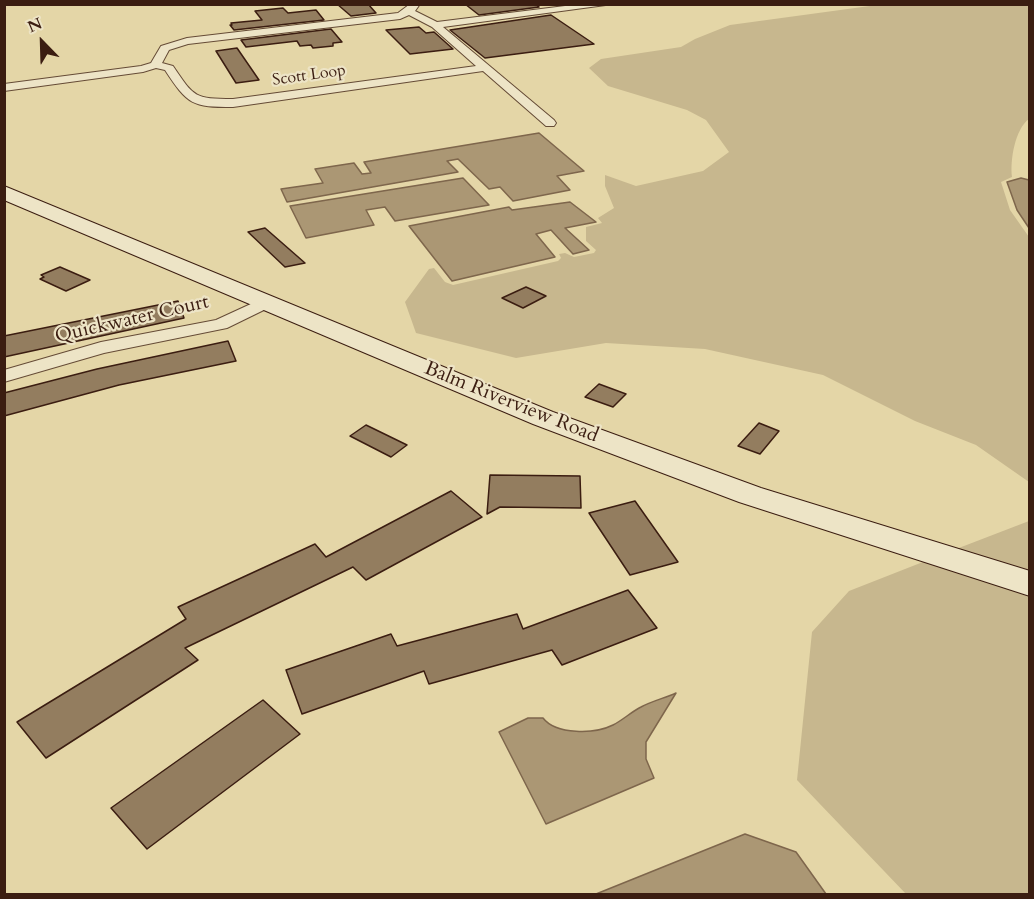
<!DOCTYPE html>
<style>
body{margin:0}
#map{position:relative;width:1034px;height:899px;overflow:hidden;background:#e4d6a7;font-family:Cardo,serif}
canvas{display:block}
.frame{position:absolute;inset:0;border:6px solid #3b1d11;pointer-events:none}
.north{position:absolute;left:12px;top:12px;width:60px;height:60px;-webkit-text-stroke:4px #ede4c6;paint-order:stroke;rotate:337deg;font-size:16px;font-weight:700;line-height:24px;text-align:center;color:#3b1d11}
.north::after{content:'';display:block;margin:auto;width:21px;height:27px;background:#3b1d11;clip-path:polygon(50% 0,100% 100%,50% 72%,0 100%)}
</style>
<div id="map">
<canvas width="1034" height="899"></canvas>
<div class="frame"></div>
<div class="north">N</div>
</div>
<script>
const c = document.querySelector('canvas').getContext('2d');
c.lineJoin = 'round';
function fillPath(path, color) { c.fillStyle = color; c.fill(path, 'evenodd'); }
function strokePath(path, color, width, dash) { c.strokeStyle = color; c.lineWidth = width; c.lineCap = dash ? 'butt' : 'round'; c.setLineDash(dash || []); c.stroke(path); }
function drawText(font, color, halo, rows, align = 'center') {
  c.font = font + ' Cardo,serif'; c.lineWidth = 4.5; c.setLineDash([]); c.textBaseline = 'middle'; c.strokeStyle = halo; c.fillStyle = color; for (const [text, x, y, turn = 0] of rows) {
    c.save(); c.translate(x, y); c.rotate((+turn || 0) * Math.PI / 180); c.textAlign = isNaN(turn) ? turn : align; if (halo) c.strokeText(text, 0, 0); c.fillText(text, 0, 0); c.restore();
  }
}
fillPath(new Path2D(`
 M877,5H1029V119C1015,129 1010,160 1012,177L1001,182L1010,210L1029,237V482L976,445L915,421L823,375L705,349L606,343L516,358L416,333L405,302L429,269L434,268L445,282L453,285L558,261L561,258L559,254L565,253L574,257L594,253L596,250L586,241V227L602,223L598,218L614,208L605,186V175L636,186L703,171L729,152L706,120L687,110L608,86L589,68L601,59L681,47L695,39L730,25Z
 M1029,521V576L951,551Z
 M928,560L1029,593V894H906L797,780L812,632L849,591Z`), '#c7b78e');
const water = new Path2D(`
 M539,133L584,171L557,176L570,190L513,201L500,187L489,189L458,159L447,161L458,172L287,202L281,189L323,183L315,169L354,163L362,174L371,173L364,162Z
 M463,178L489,205L395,221L385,207L366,210L374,225L306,238L290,206Z
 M1021,178L1029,180V228L1017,210L1007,182Z
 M570,202L596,222L565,228L589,250L573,254L551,230L536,234L555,257L452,281L409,226L509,207L512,210Z
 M676,693L646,742V759L654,778L546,824L499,732L528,718H543C556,735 595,734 613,725C623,720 631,712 641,707C652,701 665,698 676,693Z
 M745,834L796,852L826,894H596Z`);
fillPath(water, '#ab9774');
strokePath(water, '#7e664c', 1.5);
const building = new Path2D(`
 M337,4H368L376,13L351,16Z
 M465,4H536L539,7L479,15Z
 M283,8L288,13L316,10L324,20L234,30L230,25H232L231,23L262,20L255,11Z
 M551,15L594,44L485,58L450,30Z
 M419,27L426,33L434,32L453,49L410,54L386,30Z
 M331,29L342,42L333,43V46L313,48L311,45L300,46L297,41L246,47L241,40Z
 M237,48L259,80L236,83L216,51Z
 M265,228L305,263L285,267L248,232Z
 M60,267L90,280L66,291L40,279L44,277L41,275Z
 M526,287L546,296L523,308L502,298Z
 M178,301L184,318L4,357V336Z
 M228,341L236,361L119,385L4,416V393L97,369Z
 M599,384L626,394L613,407L585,397Z
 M759,423L779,431L760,454L738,446Z
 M366,425L407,445L391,457L350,436Z
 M490,475L580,476L581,508L500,507L487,514Z
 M451,491L482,517L366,580L353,567L185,648L198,660L46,758L17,722L186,619L178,607L315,544L326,557Z
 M635,501L678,562L630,575L589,513Z
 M628,590L657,628L562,665L552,650L429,684L424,671L302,714L286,670L391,634L397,646L517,614L523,629Z
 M263,700L300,734L147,849L111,808Z`);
fillPath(building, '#937d5f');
strokePath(building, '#3b1d11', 1.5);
const minor = new Path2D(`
 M410,4H420L415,11L437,22L581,4H613L443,27L554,120L556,123L554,126H546L483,71L233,107C192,107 188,105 165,70L156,68L143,72L4,91V84L141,66L151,63L161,46L187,38L398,13ZM409,15L432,27L476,66L233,99C194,99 194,97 173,66L162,63L169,50L188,44L400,19Z
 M266,297L272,298L275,302L272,306L227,328L104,353L4,382V370L101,342L216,320Z`);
const secondary = new Path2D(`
 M4,186L553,412L761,488L1030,571V596L739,502L533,424L4,200Z`);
strokePath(minor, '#654b36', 2);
strokePath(secondary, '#3b1d11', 2);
fillPath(minor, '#ede4c6');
fillPath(secondary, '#ede4c6');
drawText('16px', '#3b1d11', '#ede4c6', [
 ["Scott Loop",309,76,-8]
]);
drawText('20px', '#3b1d11', '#ede4c6', [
 ["Quickwater Court",132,320,-13],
 ["Balm Riverview Road",511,403,22]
]);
</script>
